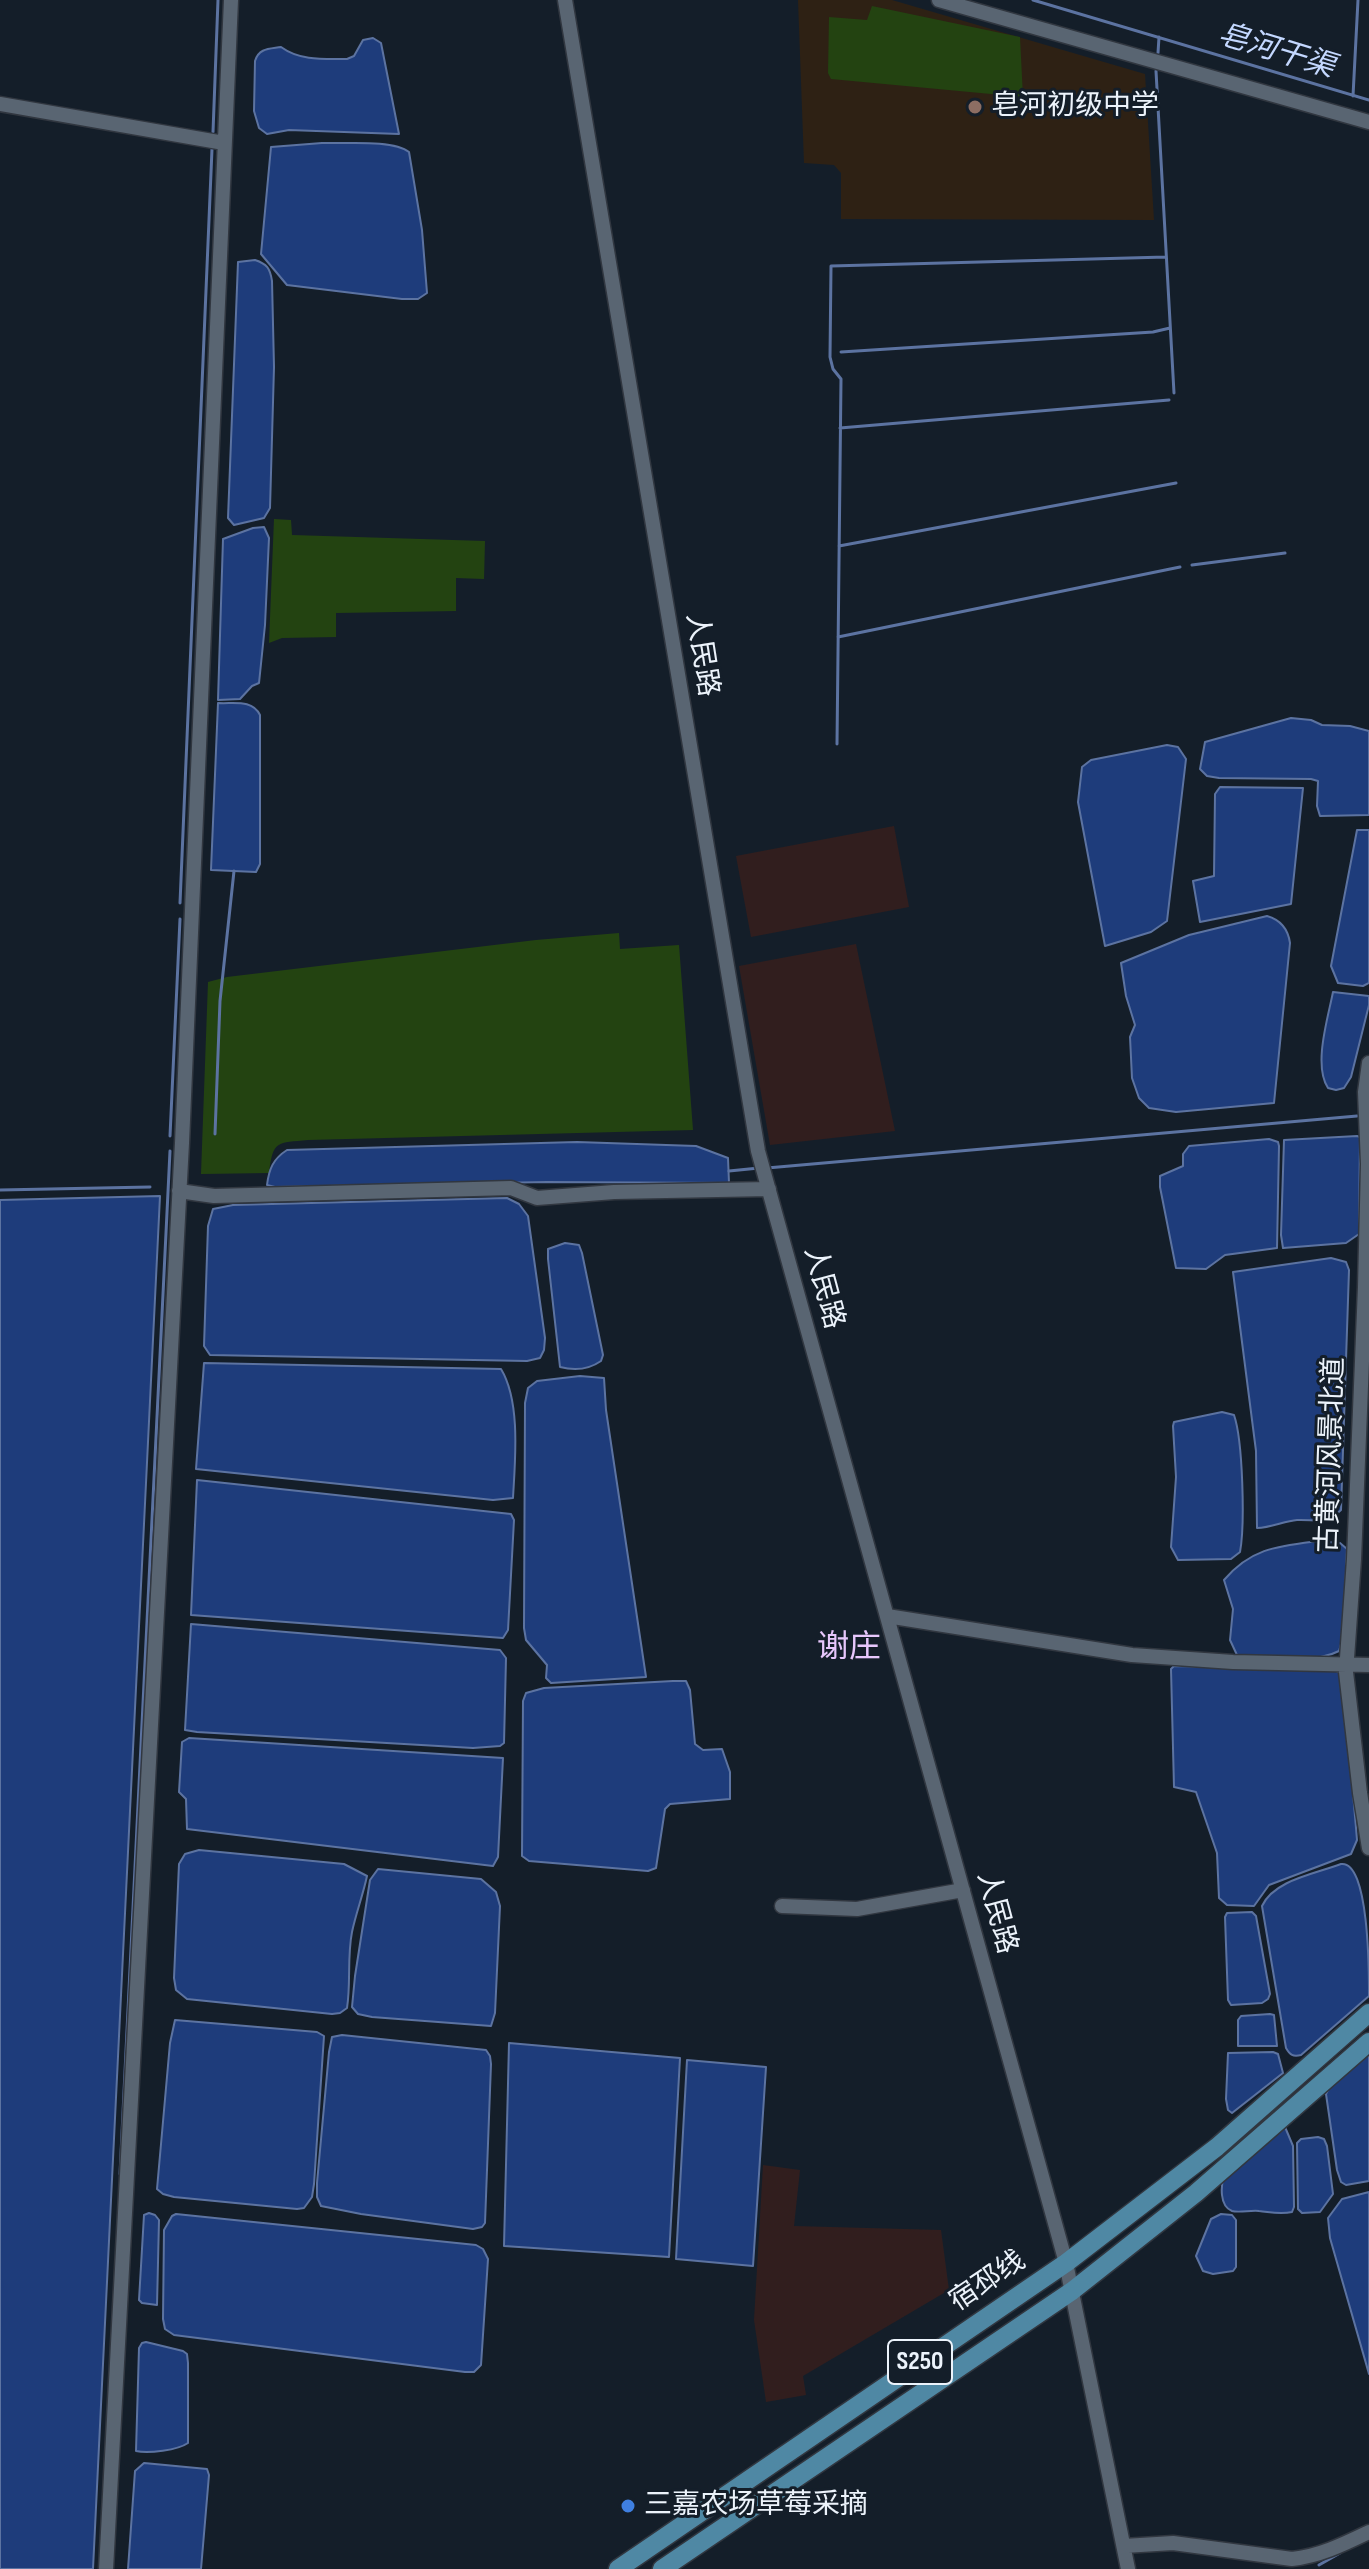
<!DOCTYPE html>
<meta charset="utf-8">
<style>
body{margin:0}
canvas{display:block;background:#141e29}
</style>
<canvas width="1369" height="2569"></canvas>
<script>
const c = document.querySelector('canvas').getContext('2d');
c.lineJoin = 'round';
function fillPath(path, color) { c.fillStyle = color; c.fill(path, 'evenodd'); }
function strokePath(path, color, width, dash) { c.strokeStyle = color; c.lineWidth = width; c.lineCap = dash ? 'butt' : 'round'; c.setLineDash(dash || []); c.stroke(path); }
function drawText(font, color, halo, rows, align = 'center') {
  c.font = font + ' "Sofia Sans Condensed","Noto Sans SC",sans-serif'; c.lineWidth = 6; c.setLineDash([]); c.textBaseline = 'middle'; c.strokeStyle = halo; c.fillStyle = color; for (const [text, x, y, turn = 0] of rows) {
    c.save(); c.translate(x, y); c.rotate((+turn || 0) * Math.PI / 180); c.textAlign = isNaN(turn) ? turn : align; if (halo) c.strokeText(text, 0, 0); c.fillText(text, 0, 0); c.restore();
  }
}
fillPath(new Path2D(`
 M894,826L909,907L751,937L736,856Z
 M856,944L895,1131L770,1145L739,966Z
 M763,2165L800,2170L794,2226L941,2230L949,2290L803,2376L806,2395L766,2402L754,2320Z`), '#311e1e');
fillPath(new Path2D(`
 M798,0H892L1145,74L1154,220L841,219V173L834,165L804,163Z`), '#2e2114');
fillPath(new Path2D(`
 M872,6L1020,37L1023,97L831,79L828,73L829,17L867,20Z
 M274,519L291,520L292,535L485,541L484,579L456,578V611L336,613V637L282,638L269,643Z
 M619,933L620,949L679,945L693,1130L308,1140C277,1143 273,1140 269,1173L201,1174L208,982L227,977L536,940Z`), '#234311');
const water = new Path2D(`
 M373,38L381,43L399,134L289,130L267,134L259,128L254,111L255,61C259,48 269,49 281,47C300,61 324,59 347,59L354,56L363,40Z
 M322,143C343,144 393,139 409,152L422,230L427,293L418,299H402L287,285L261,254L271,147Z
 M255,260C267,264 270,268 272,281L274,367L270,508L264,518L234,525L228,518L238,262Z
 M264,527L269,538L265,625L259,683L252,686L240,699L218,700L223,539L253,528Z
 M218,703C234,704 252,699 260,715V864L256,872L211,870Z
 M1291,718L1311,720L1322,725L1350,726L1369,731V815L1320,816L1317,806L1318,781L1311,779L1219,778L1207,776L1200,769L1205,742Z
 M1167,745L1178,747L1186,759L1167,921L1151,932L1105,946L1078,802L1082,767L1091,760Z
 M1220,787L1303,788L1291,904L1200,922L1193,881L1214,876L1215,794Z
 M1357,830H1369V983L1363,986L1338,983L1331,966Z
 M1267,916C1281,920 1288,929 1290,943L1274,1103L1176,1112L1149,1108L1139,1098L1132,1078L1130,1037L1135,1025L1126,996L1121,963L1189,935Z
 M1333,992L1369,996V1005L1351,1077L1344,1088L1336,1090L1328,1088C1313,1065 1328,1018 1333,992Z
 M1357,1136L1360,1137L1359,1234L1346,1243L1283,1248L1281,1235L1284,1140Z
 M1269,1139L1278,1142L1279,1146L1277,1248L1225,1255L1206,1269L1176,1268L1160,1187V1176L1183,1166V1154L1189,1146Z
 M577,1142L696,1146L728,1158L729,1183L547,1182L275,1187L267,1185C269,1169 273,1159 287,1150Z
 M160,1196L93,2569H0V1200Z
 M507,1198L519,1204L528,1216L545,1338L544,1350L540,1358L527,1361L210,1355L204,1346L208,1226L213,1209L233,1205Z
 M565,1243L579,1245L582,1253L603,1355L601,1361C588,1370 575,1371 560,1367L548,1259V1249Z
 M1331,1258L1346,1262L1349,1270L1341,1510C1324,1526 1317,1519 1297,1520C1284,1521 1271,1528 1257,1528L1256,1451L1233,1272Z
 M204,1363L501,1369C521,1402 515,1461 513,1498L493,1500L196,1469Z
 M580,1376L604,1378L606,1410L646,1677L551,1683L546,1678L547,1665L526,1640L524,1628L525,1403L528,1388L537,1381Z
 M1222,1412L1234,1415C1243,1441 1245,1525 1240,1552L1231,1559L1178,1560L1171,1547L1176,1477L1173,1426L1174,1422Z
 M197,1480L511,1514L514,1520L508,1630L503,1638L191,1615Z
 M1318,1541L1340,1543L1347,1549L1343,1637L1339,1651C1312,1665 1267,1657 1237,1655L1230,1640L1233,1609L1224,1580C1251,1548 1278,1546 1318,1541Z
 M191,1624L500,1650L506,1658L504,1743L500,1746L473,1748L197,1732L185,1730Z
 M1174,1666L1331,1669L1343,1674L1357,1840L1351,1854L1269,1885L1254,1906L1227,1905L1219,1898L1217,1853L1196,1792L1174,1787L1171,1669Z
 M673,1681H686L690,1690L695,1744L703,1750L722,1749L730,1772V1799L670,1804L665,1809L656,1868L648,1871L529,1861L522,1856L523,1701L526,1693L544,1688Z
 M189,1738L503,1758L498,1857L493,1866L187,1829L186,1799L179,1792L182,1742Z
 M199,1850L344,1864L367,1876C363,1895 356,1913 352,1932C347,1957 351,1983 347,2008L340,2013L332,2014L187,1999L176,1990L174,1978L179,1864L185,1854Z
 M1341,1864C1369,1860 1369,1971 1369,1996L1301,2055C1293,2057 1290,2055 1286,2048L1262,1906C1274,1880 1315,1874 1341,1864Z
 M378,1869L481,1879L496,1892L500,1906L495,2013L491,2026L372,2017L358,2014L352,2007L355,1976L370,1880Z
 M1252,1912L1256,1916L1270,1994L1268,1999L1262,2003L1231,2005L1228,2000L1225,1917L1227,1913Z
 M1270,2014L1274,2015L1277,2046H1238V2020L1241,2016Z
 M175,2020L317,2032L324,2036L314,2184L312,2197L304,2208L297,2209L174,2197L163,2194L157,2189L170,2043Z
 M342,2035L486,2050L490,2056L491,2064L485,2223L482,2227L473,2229L361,2214L321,2206L317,2197V2183L329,2052L332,2037Z
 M509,2043L680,2058L669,2257L504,2246Z
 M1273,2052L1278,2054L1283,2073L1232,2113L1228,2110L1226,2099L1228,2053Z
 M1369,2053V2181L1346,2185L1341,2182L1337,2170L1326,2094L1329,2088Z
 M687,2060L766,2067L753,2266L676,2259Z
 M1285,2127L1293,2146L1294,2207L1292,2212C1280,2215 1270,2212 1259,2211C1251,2210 1239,2213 1232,2211C1219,2206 1221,2185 1224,2176Z
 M1318,2137L1324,2139L1327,2146L1333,2194L1320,2212L1302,2213L1298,2209L1297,2143L1301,2139Z
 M1369,2192V2374L1330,2238L1328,2218L1342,2199Z
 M149,2213L155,2215L159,2220L157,2305L142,2303L139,2300L144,2215Z
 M176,2214L476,2245L483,2249L488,2259L481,2365L474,2372H465L174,2335L165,2329L163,2319L164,2230L172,2216Z
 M1221,2214L1232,2215L1236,2220V2267L1233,2271L1213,2274L1203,2271L1196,2256L1211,2219Z
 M146,2342L183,2351L187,2354L188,2363V2443C178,2450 148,2454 136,2451L139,2348L142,2343Z
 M144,2463L207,2469L209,2475L201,2569H128L135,2471Z`);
fillPath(water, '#1e3c7b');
strokePath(water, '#5c73a1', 2);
strokePath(new Path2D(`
 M1033,0L1369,100
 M1158,53L1159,37
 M1156,71L1174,393
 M1353,96L1358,0
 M213,132L218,0
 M841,352L1153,332L1170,328
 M840,428L1169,400
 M839,546L1176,483
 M1192,565L1285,553
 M838,637L1180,567
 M837,744L841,379L833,369L830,357L831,266L1166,257
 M180,903L212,149
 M215,1134L220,1001L234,871
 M170,1136L180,919
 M767,1168L1357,1116
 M729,1171L759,1168
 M0,1190L150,1187
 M120,2174L170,1151
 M1319,2565L1340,2553`), '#5c73a1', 3);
const minor = new Path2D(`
 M565,0L758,1151L1066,2263L1128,2569
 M939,0L1369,122
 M0,104L224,143
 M1369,1063L1365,1092L1368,1164L1365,1287L1354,1559L1346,1672L1360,1793L1369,1848
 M179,1191L214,1196L511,1188L537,1198L614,1192L769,1189
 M887,1616L1132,1655L1233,1662L1369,1665
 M782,1906L857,1909L963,1890
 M1124,2546L1173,2543L1292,2559C1320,2556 1344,2544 1369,2532
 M106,2569L182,1143L231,0`);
const major = new Path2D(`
 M618,2569L1066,2263L1217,2147L1369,2013
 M662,2569L1072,2291L1196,2193L1369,2042`);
strokePath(minor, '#313740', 17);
strokePath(major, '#313740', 21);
strokePath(minor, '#596572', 14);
strokePath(major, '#4f88a4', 18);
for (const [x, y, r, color] of [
 [975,107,8,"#8d6e63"],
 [628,2506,8,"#3f7fe0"]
]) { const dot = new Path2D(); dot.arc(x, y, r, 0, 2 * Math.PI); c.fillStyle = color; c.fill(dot); strokePath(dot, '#141e29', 3); }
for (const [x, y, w] of [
 [920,2362,64]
]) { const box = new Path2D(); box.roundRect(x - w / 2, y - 22, w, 44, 6); c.fillStyle = '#141e29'; c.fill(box); strokePath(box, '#ecf3fb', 2); }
drawText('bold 26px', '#ecf3fb', null, [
 ["S250",920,2362]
]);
drawText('28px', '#ecf3fb', '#141e29', [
 ["皂河初级中学",991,107],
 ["三嘉农场草莓采摘",644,2506]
], 'left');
drawText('28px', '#ecf3fb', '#141e29', [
 ["人民路",701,655,81],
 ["人民路",823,1288,75],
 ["古黄河风景北道",1332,1455,-88],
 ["人民路",996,1913,75],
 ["宿邳线",988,2282,-34]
]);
drawText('italic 30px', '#c4d8ff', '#141e29', [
 ["皂河干渠",1276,52,17]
]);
drawText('32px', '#e7c7fc', '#141e29', [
 ["谢庄",849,1649]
]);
</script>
